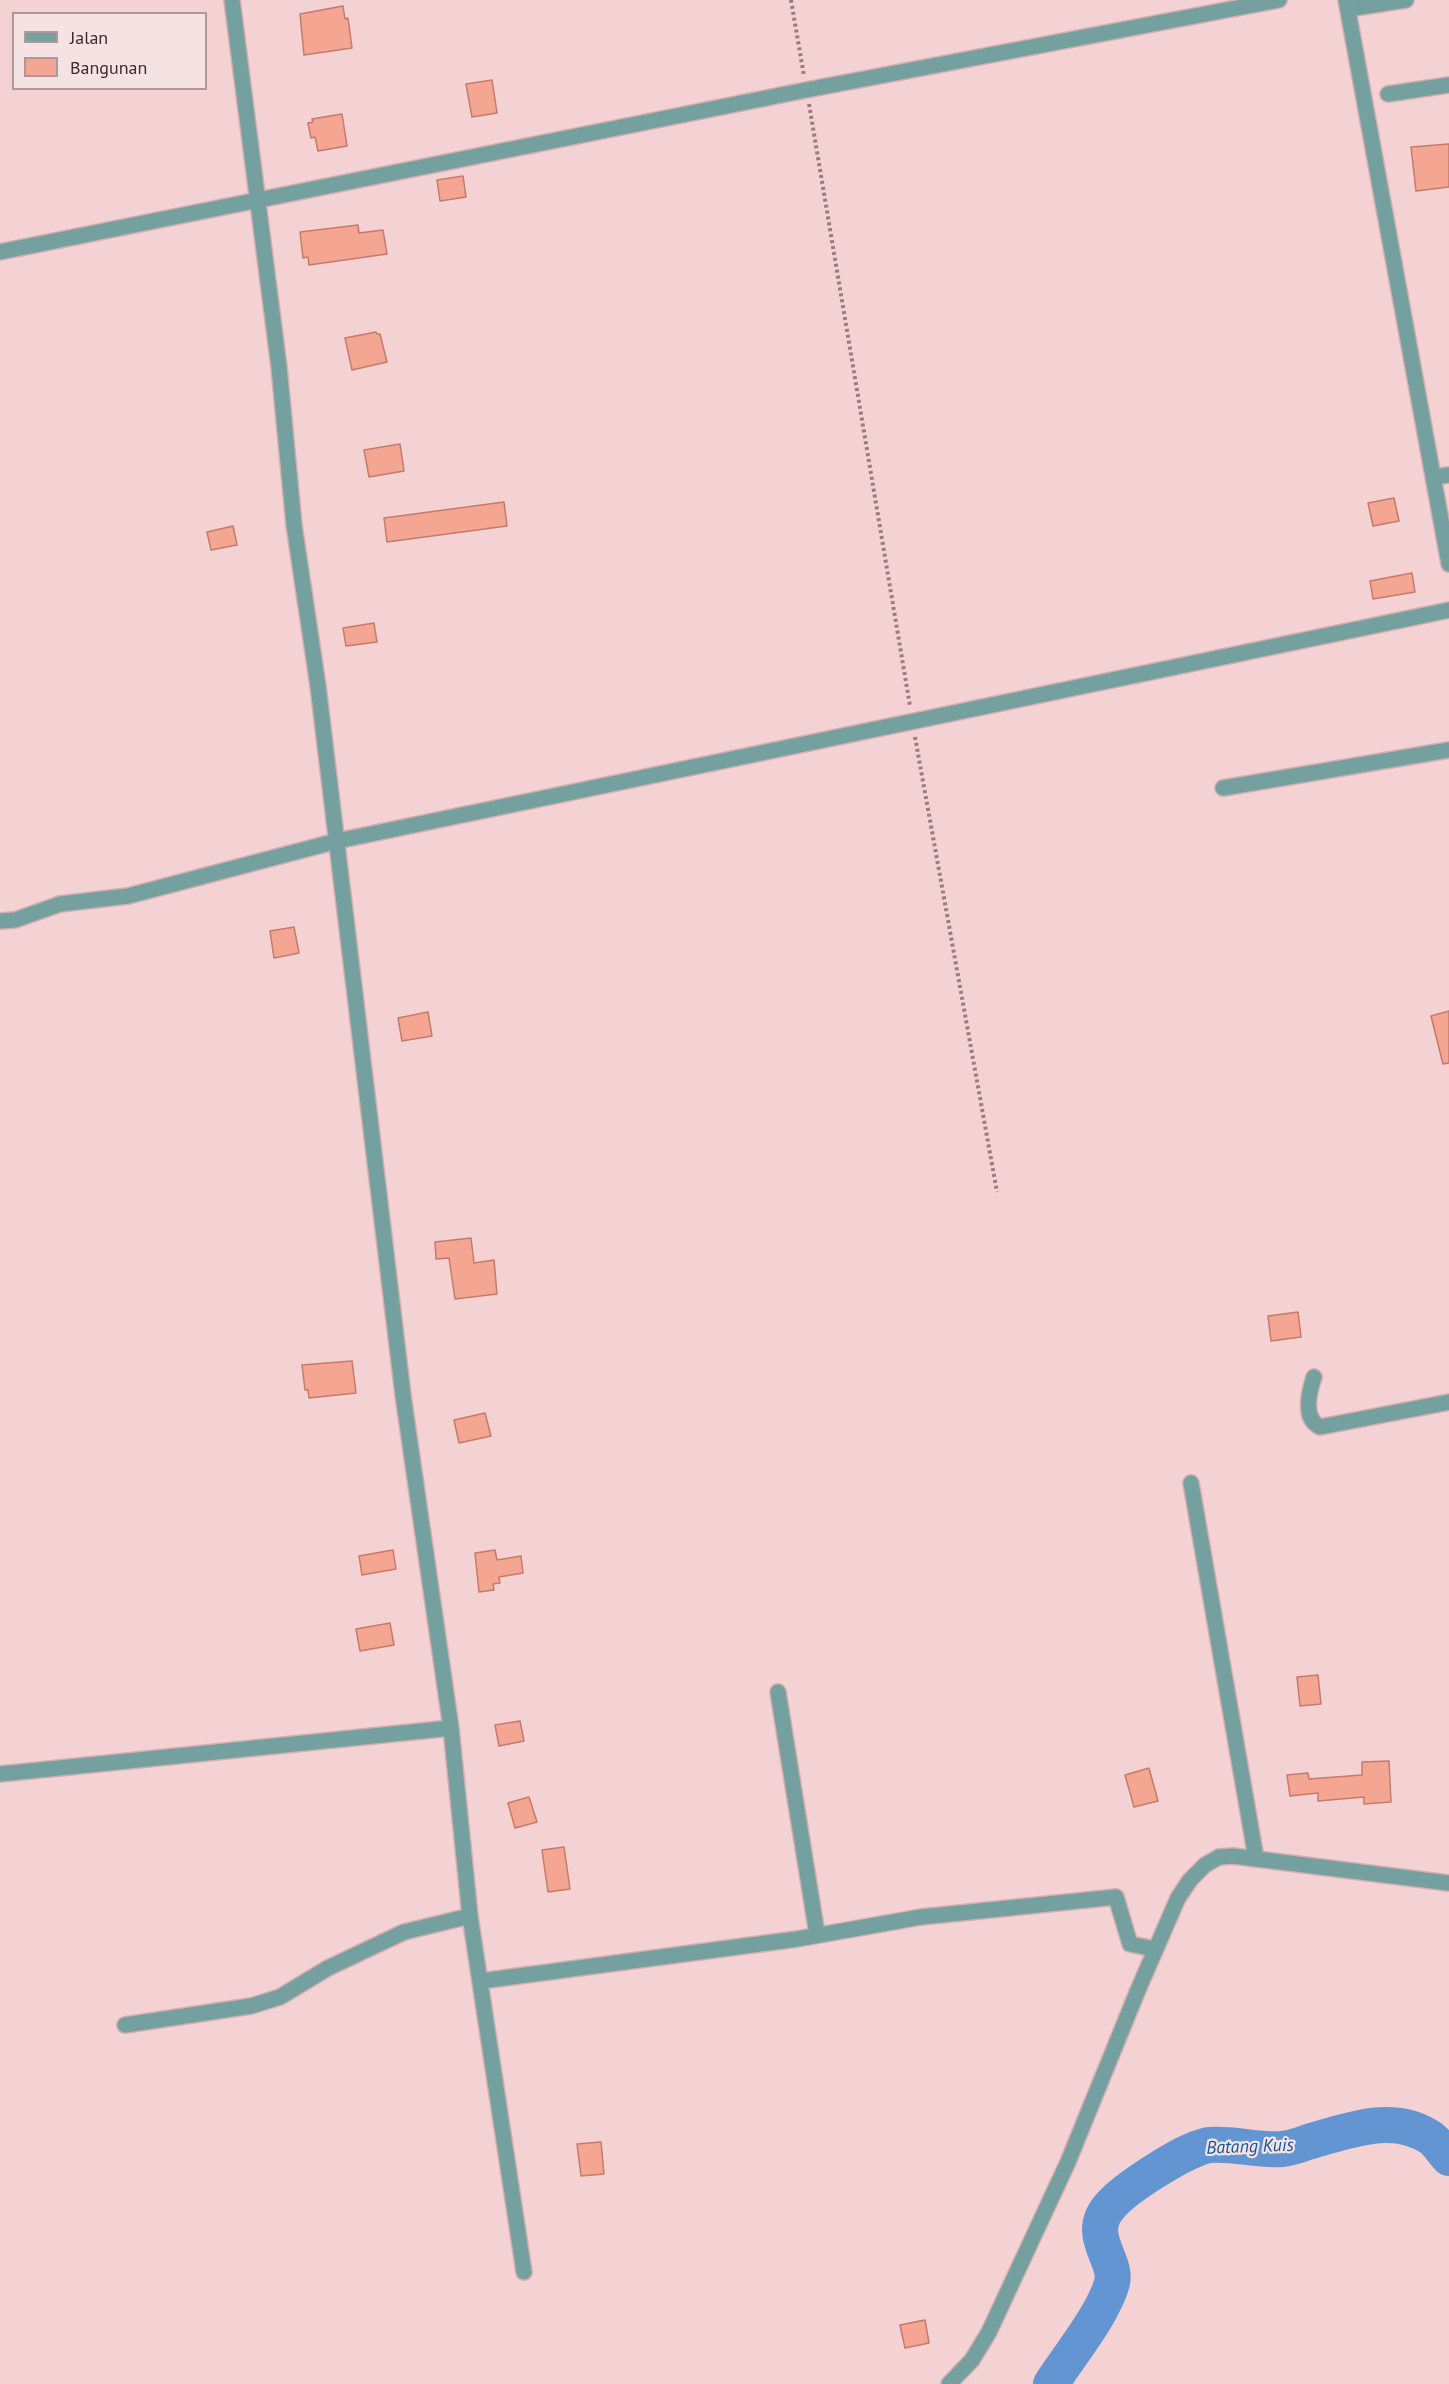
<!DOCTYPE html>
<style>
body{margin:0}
#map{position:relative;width:1449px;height:2384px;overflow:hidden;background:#f4d1d3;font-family:"PT Sans",sans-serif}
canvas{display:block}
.legend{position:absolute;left:12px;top:12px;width:195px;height:78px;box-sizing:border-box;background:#f5e3e4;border:2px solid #af979a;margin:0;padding:8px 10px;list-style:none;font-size:18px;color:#47262a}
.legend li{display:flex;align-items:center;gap:12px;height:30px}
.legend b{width:30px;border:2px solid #af979a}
</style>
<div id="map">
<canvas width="1449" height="2384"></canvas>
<ul class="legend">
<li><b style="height:8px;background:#74a09f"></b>Jalan</li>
<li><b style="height:16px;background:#f4a693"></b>Bangunan</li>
</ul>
</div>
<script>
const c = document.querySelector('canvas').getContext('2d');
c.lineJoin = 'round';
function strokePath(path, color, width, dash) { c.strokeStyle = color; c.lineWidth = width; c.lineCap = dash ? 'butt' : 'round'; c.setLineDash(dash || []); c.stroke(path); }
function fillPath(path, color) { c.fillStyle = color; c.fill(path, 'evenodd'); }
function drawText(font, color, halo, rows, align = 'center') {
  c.font = font + ' "PT Sans",sans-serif'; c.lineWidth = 4.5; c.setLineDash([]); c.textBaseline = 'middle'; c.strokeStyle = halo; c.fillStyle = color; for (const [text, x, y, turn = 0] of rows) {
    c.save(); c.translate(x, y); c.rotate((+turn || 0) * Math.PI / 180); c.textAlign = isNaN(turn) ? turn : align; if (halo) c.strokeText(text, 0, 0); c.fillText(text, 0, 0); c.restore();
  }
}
strokePath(new Path2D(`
 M1051,2384C1069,2356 1103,2315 1112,2283C1118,2260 1084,2235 1110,2206C1124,2189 1188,2147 1210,2145C1234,2143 1258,2151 1282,2149C1291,2148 1300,2145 1308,2142C1348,2131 1393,2112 1431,2138C1438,2143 1443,2152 1449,2158`), '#6395d2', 36);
const building = new Path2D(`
 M343,6L345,19L348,18L352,48L304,55L300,14Z
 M492,80L497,113L472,117L466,84Z
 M342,114L347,146L318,151L315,137L311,138L308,123L313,122L312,119Z
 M1449,144V187L1416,191L1411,147Z
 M463,176L466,197L440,201L437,180Z
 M358,225L359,233L383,230L387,254L309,265L308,257L303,258L300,232Z
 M376,332L377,334H380L387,362L352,370L345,338Z
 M400,444L404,471L369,477L364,450Z
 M1394,498L1399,521L1373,526L1368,503Z
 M504,502L507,526L387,542L384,518Z
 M233,526L237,545L211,550L207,532Z
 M1412,573L1415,592L1373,599L1370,581Z
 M374,623L377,642L346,646L343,628Z
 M294,927L299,953L274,958L270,931Z
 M1449,1011V1063L1443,1064L1431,1016Z
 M428,1012L432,1036L402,1041L398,1018Z
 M471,1238L474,1263L494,1260L497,1294L455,1299L449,1258L436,1259L435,1242Z
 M1298,1312L1301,1337L1271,1341L1268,1316Z
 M352,1361L356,1393L309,1398L308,1390H305L302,1365Z
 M485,1413L491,1436L459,1443L454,1420Z
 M393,1550L396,1569L362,1575L359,1556Z
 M495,1550L497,1560L521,1556L523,1573L499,1577L500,1583L493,1584L494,1590L479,1592L475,1553Z
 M390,1623L394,1645L360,1651L356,1629Z
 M1318,1675L1321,1704L1300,1706L1297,1677Z
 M520,1721L524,1741L499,1746L495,1725Z
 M1389,1761L1391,1802L1364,1804V1797L1318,1801V1793L1290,1796L1287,1775L1308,1773L1309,1779L1362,1775V1762Z
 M1149,1768L1158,1801L1134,1807L1125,1775Z
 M529,1797L537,1822L515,1828L508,1803Z
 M564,1847L570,1889L548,1892L542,1850Z
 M601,2142L604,2174L581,2176L577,2144Z
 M925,2320L929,2343L905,2348L900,2325Z`);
fillPath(building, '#f4a693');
strokePath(building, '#c57b69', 1.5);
const minor = new Path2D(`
 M232,0L279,367L294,525L318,686L403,1395L451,1728L470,1916L524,2272
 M1346,0L1449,564
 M1348,9L1406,0
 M1388,94L1449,85
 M0,252L806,90L1279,0
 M1433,477L1449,475
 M1223,788L1449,750
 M0,921L15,920L60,904L128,896L337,841L1449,610
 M1314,1377C1309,1392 1302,1418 1320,1427L1449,1402
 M1191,1483L1256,1858
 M778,1692L817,1934
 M0,1774L451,1728
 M481,1981L797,1939L921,1917L1116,1897L1130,1944L1155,1949
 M125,2025L251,2006L280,1997L328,1968L404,1932L470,1916
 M949,2384L972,2360L989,2332L1068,2162L1138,1990L1178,1898L1190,1880L1205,1865L1219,1857L1233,1856L1449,1883`);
strokePath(minor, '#d1afb1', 18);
strokePath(new Path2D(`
 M791,0L804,76
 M809,104L910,706
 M915,737L997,1192`), '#9d7b7e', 4, [3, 3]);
strokePath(minor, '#74a09f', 15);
drawText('italic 18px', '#0f57a1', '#f5e3e4', [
 ["Batang Kuis",1250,2147,-2]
]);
</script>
